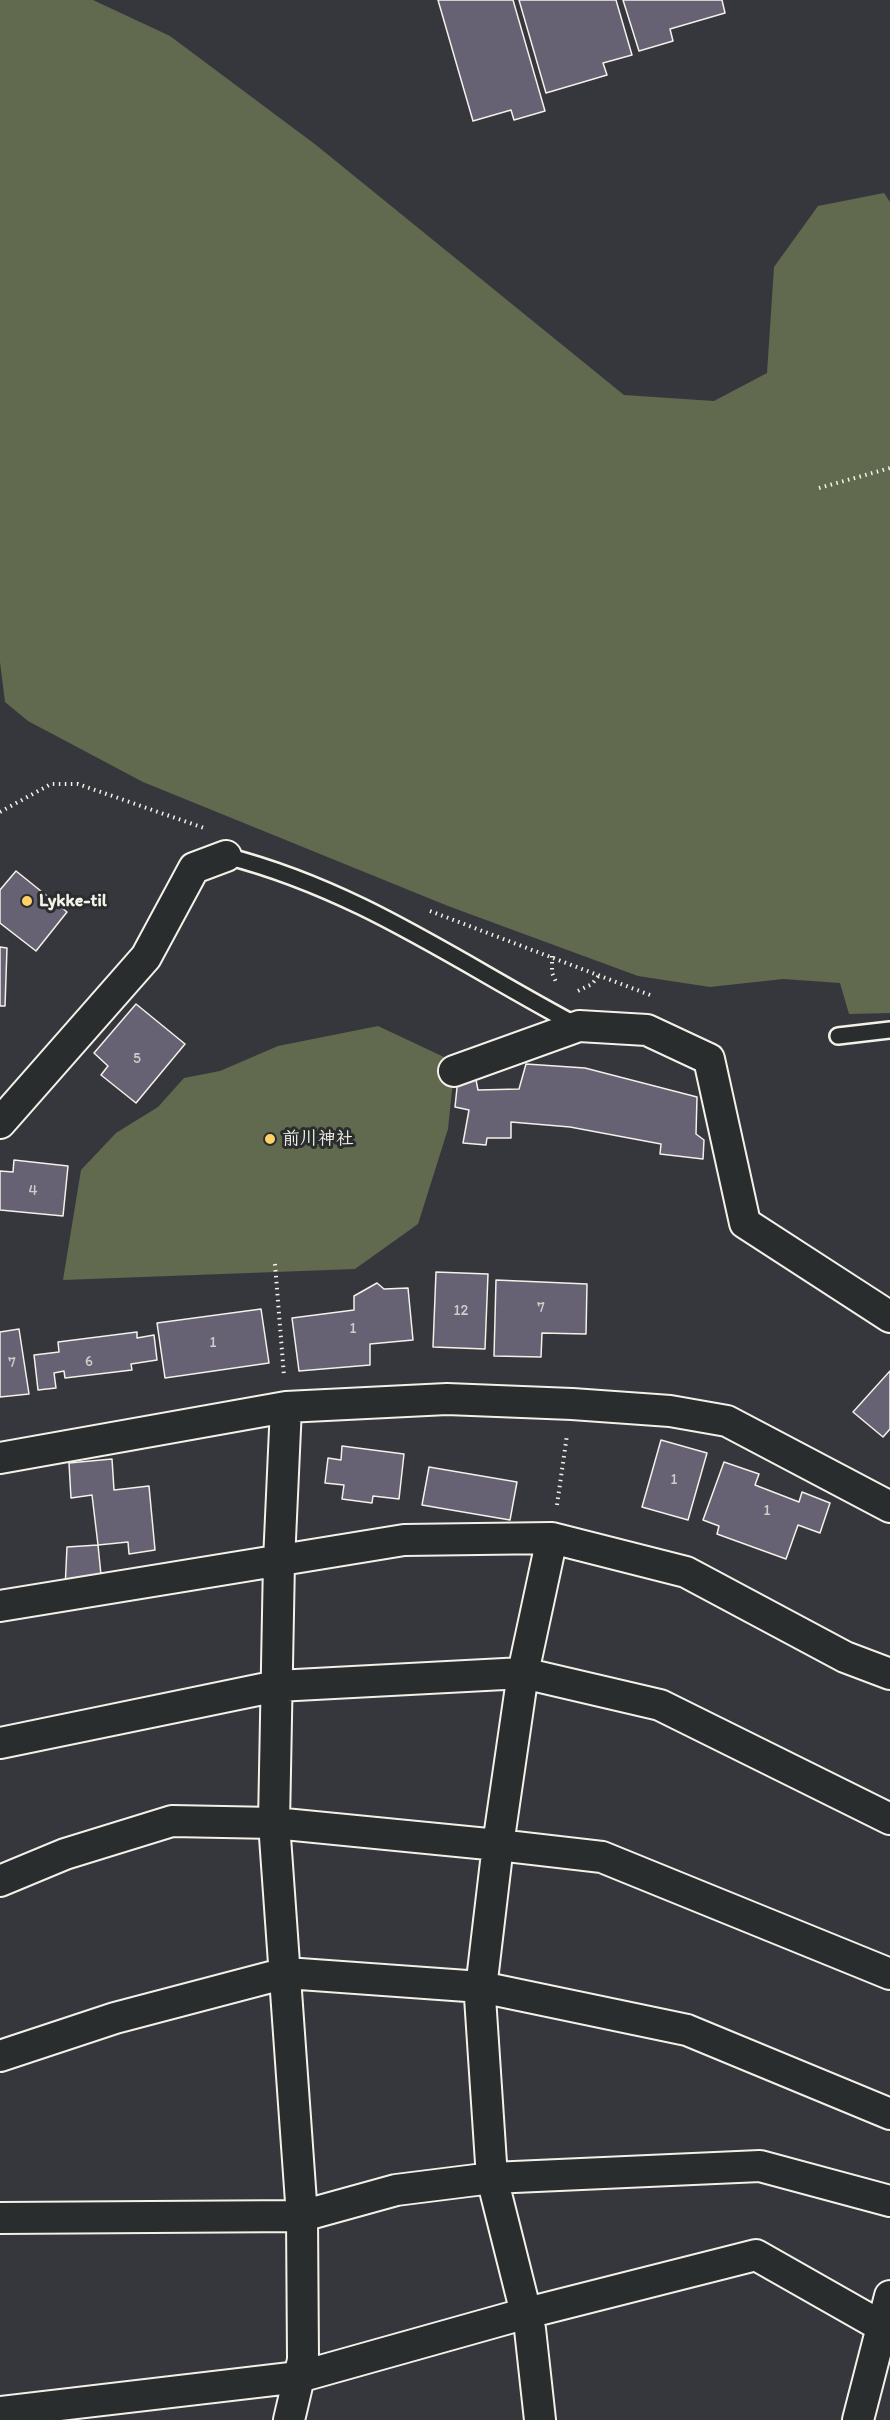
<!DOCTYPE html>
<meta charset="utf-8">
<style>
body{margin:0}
canvas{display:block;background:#36373c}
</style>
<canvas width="890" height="2420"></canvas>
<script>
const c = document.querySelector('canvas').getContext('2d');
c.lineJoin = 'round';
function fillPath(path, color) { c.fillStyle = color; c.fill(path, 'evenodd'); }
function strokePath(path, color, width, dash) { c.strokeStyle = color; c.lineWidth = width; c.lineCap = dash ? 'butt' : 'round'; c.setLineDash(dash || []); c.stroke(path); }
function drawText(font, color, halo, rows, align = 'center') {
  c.font = font + ' Itim,"Klee One",sans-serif'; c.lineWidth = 6; c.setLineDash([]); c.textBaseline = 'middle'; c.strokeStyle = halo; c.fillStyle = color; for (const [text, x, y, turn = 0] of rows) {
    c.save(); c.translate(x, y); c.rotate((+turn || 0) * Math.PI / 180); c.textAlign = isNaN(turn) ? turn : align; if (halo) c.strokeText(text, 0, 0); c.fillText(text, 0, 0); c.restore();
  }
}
fillPath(new Path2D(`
 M0,0H93L170,36L316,145L624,395L714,401L767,373L774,267L818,206L884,193L890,202V1013L849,1014L840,983L783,979L710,987L638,976L448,906L143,782L28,721L5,702L0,662Z
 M378,1026L446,1058L454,1071L448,1129L418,1224L355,1269L63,1280L81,1170L116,1133L158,1107L184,1078L220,1071L278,1046Z`), '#61694f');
const building = new Path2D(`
 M438,0H513L545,111L514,120L511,110L473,121Z
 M519,0H616L632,55L603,63L607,75L546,93Z
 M623,0H722L725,13L670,29L673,41L639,51Z
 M16,871L67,912L36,951L0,923V890Z
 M0,947L7,948L5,1006H0Z
 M136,1004L185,1044L136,1103L101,1075L108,1066L94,1053Z
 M526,1064L585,1068L697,1097L696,1134L704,1140L703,1159L660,1154L661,1144L570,1127L511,1122V1138H487L486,1145L463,1143L469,1110L455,1107L458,1078L475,1075L478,1090L519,1089Z
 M14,1160L68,1166L63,1216L0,1210V1171L13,1172Z
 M436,1272L488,1274L485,1349L433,1347Z
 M496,1280L587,1284L586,1334L542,1333L541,1357L494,1356Z
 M377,1283L384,1289L408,1288L413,1340L370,1344V1365L299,1371L292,1318L354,1310V1296Z
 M261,1309L269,1363L165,1378L157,1323Z
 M19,1329L29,1394L0,1397V1332Z
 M137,1332V1338L154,1335L157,1360L131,1364L132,1370L65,1378L64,1371L54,1373L56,1388L38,1390L34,1355L59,1352L58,1342Z
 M890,1371V1429L883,1437L853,1412Z
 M661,1440L707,1453L688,1520L642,1507Z
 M342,1446L404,1454L399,1499L373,1496L372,1503L342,1499L344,1485L325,1483L328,1458L341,1460Z
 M112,1459L114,1490L149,1486L155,1550L129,1554L128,1542L98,1545L92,1495L71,1498L69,1463Z
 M724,1462L759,1474L755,1485L799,1502L802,1492L830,1503L820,1533L798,1525L786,1559L717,1534L719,1526L703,1520Z
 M429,1467L517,1482L510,1520L422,1505Z
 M98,1545L102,1585L65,1589L67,1547Z`);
fillPath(building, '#666173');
strokePath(building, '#f4f1e8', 1.5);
const lane = new Path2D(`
 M226,856C359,890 459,963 578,1026
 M838,1036L890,1030`);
const street = new Path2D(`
 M454,1071L579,1026L647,1030L709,1059L745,1223L890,1317
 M0,1123L146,957L194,868L226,856
 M286,1407L279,1561L274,1823L302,2216L303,2360L289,2420
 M0,1458L286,1407L447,1399L572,1404L670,1411L727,1421L890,1507
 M0,1606L404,1540L552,1538L686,1572L845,1657L890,1674
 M0,1743L277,1686L523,1673L660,1705L890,1819
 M0,1881L65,1854L172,1821L274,1823L498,1845L602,1857L890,1974
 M0,2056L115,2018L286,1973L481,1987L687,2030L890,2114
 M0,2218L302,2216L396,2190L492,2178L760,2166L890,2201
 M0,2412L299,2377L527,2313L756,2255L881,2326L890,2340
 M540,2420L530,2329L492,2178L480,1997L498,1845L523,1673L552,1538
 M858,2420L890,2296`);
strokePath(lane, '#f4f1e8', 20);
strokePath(street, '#f4f1e8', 34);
strokePath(new Path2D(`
 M819,488L890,468
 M0,812L51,784H78L204,828
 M430,911L650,995
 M552,956V973L557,984
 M578,991L592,984L600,974
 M275,1264L284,1376
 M557,1505L567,1435`), '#f4f1e8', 4, [1.5, 4.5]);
strokePath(lane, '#2a2d2e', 15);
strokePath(street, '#2a2d2e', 30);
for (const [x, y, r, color] of [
 [27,901,6,"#ffd166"],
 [270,1139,6,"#ffd166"]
]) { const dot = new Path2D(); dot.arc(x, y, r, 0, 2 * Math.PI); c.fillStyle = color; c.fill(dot); strokePath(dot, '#2a2d2e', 2); }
drawText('15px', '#d0cdcb', null, [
 ["5",137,1059],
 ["4",33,1191],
 ["7",541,1308],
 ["12",461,1311],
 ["1",353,1329],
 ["1",213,1343],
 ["6",89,1362],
 ["7",12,1363],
 ["1",674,1480],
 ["1",767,1511]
]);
drawText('bold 18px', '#f4f1e8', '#2a2d2e', [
 ["Lykke-til",39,901],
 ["前川神社",282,1139]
], 'left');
</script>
